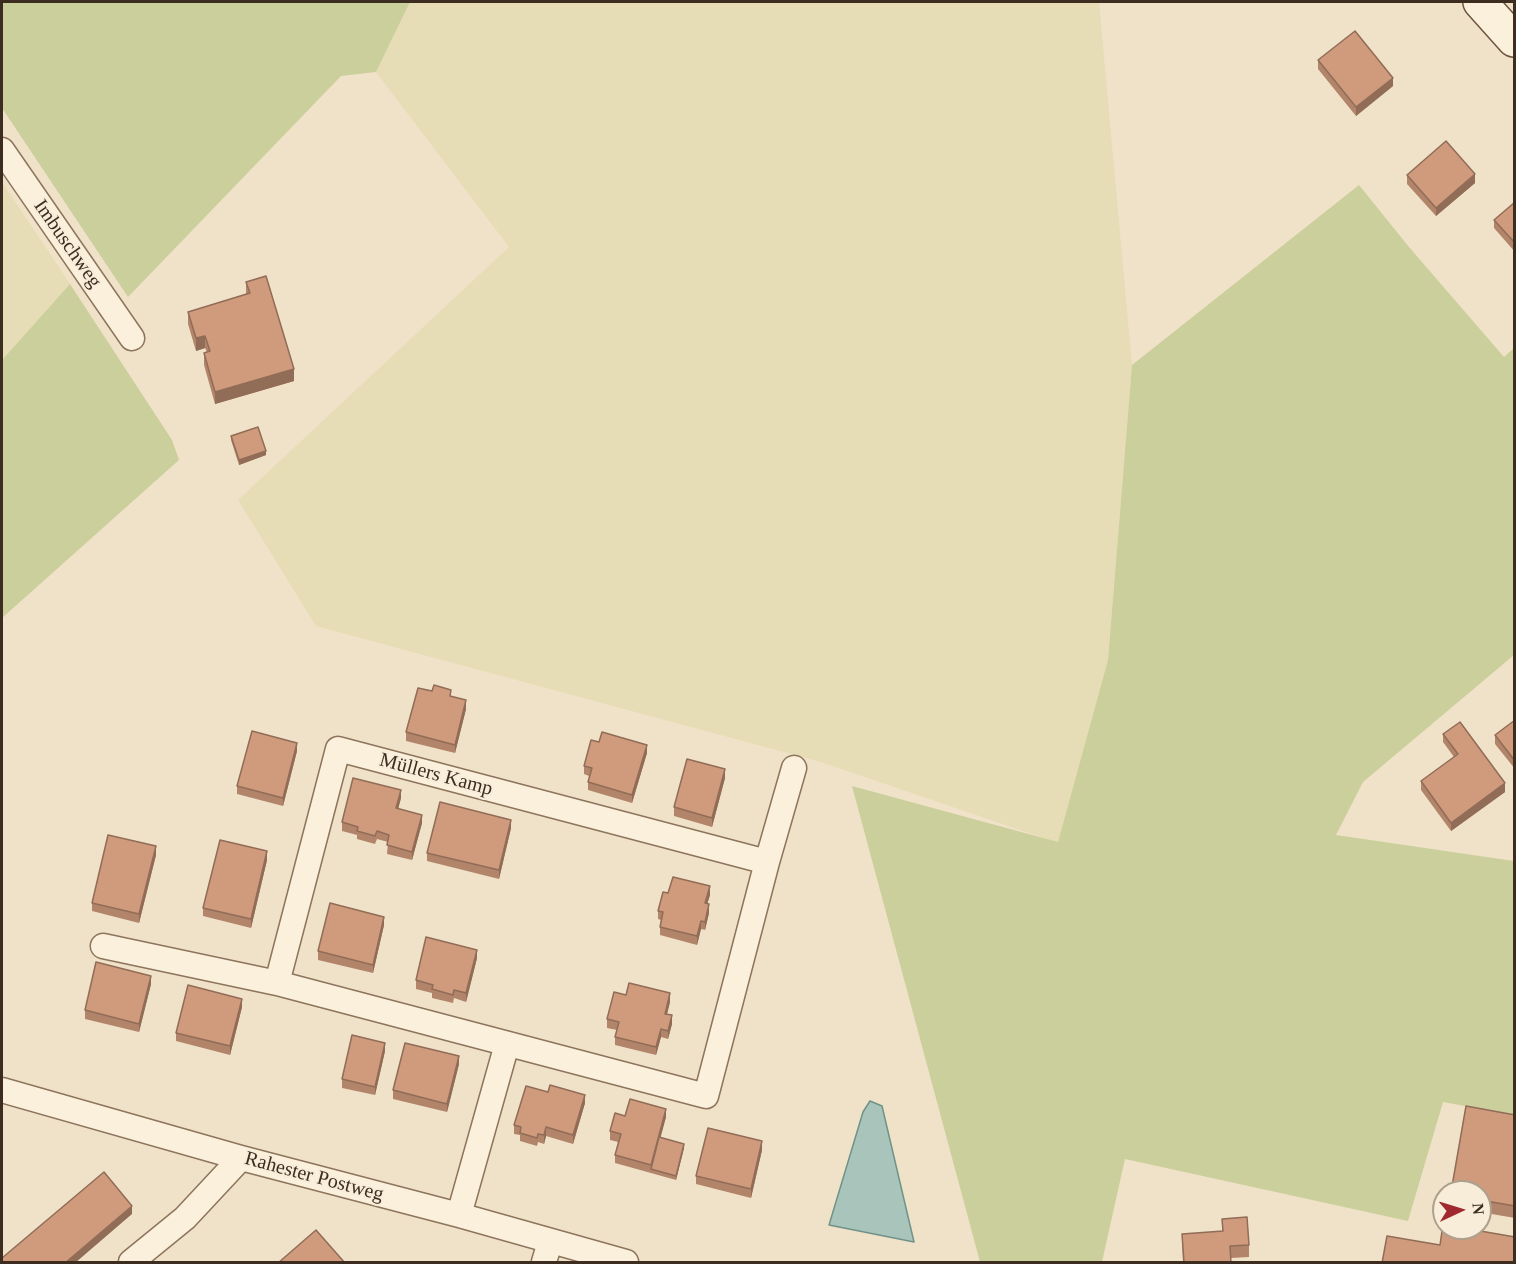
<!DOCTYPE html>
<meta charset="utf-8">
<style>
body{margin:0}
#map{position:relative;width:1516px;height:1264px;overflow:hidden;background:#f0e2c8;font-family:Georgia,serif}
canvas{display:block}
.frame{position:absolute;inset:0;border:3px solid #3d2d20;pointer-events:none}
.north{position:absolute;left:1432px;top:1180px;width:60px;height:60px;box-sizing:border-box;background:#f7edd8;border:2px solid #ada08e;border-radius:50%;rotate:86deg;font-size:16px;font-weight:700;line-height:24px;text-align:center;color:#3d2d20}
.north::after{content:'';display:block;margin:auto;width:21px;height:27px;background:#9f292f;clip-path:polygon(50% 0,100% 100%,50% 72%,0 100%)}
</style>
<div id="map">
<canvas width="1516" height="1264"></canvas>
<div class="frame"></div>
<div class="north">N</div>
</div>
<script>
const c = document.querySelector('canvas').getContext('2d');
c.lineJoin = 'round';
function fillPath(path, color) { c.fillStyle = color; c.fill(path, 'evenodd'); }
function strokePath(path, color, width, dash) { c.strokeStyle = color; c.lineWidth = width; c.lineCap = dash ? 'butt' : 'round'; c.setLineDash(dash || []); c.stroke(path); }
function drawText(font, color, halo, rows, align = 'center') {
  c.font = font + ' Georgia,serif'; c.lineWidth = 4.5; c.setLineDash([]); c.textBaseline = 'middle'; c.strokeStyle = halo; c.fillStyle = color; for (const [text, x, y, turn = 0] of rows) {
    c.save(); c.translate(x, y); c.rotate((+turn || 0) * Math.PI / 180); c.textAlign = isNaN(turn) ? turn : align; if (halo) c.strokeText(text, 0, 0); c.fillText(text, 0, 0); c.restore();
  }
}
fillPath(new Path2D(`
 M410,2H1099L1132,365L1108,660L1058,843L821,762L316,626L238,500L509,247L376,72Z
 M2,182L70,284L2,360Z`), '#e6dcb5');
fillPath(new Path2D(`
 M2,2H410L376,72L341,76L128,297L2,108Z
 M1359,185L1409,247L1504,357L1514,348V655L1363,782L1336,835L1514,861V1115L1443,1102L1408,1221L1125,1159L1102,1262H980L852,786L1058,842L1108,660L1132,365Z
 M70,284L172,440L179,460L2,618V360Z`), '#cbcf9b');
const water = new Path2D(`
 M870,1101L882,1106L914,1242L829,1225L863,1112Z`);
fillPath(water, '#a9c4bb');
strokePath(water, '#6f9388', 1.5);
const minor = new Path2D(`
 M2,150L132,338
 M767,862L794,768
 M103,946L277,983L706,1096L767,862L338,749L277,983
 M2,1090L241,1158L459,1215L626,1262
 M459,1215L507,1044
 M131,1262L185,1218L241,1158
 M544,1262L550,1242`);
const secondary = new Path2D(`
 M1480,2L1514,40`);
strokePath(minor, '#8d745c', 27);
strokePath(secondary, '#6f553f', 36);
strokePath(minor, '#faf0dc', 24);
strokePath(secondary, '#faf0dc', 33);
fillPath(new Path2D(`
 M1318,60L1393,86L1356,116L1318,69Z
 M1407,175L1475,183L1436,216L1407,184Z
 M1515,202V252L1494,228V220Z
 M246,282L294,381L215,404L204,365V353L207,352L205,348L196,351L188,324V312L246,294Z
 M231,436L266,455L239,465L231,440Z
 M451,696L466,709L455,753L406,741V732Z
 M1515,720V769L1495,744V735Z
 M1443,734L1505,792L1451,831L1421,790V781L1454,757L1443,742Z
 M297,751L283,806L237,794V786Z
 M647,753L632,803L588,790V782L589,776L584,774V766Z
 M725,778L712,827L674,816V807Z
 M401,798L398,809L422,823L412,860L387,854L388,842L377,839L375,844L357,839V835L342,831V822Z
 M511,828L499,879L427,861V853Z
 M156,855L139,923L92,911V903Z
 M267,860L251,928L203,916V908Z
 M668,893L710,895L707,904L709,913L705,930L701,929L697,945L660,935V927L661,920L658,919V911Z
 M384,925L373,973L318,960V951Z
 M477,958L466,1002L454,998L453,1003L432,998V993L416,989V980Z
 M151,984L139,1032L85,1019V1010Z
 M626,995L670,1002L667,1014L672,1024L668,1039L661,1037L656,1055L615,1045V1037L617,1030L607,1028V1019Z
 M242,1007L230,1055L176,1041V1033Z
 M385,1051L375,1095L342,1088V1079Z
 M459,1064L447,1112L393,1099V1090Z
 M585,1103L573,1144L546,1136L544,1144L538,1142L537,1146L520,1141V1135L514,1134V1125Z
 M1515,1115V1218L1480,1212V1192Z
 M625,1116L666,1117L660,1137L684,1148L676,1180L615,1163V1155L618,1142L610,1140V1131Z
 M762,1150L751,1198L696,1184V1176Z
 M1222,1219L1249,1245V1257L1231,1258V1263H1183L1182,1234L1222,1231Z`), '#b2856b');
fillPath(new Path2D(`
 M1393,78V86L1356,116V107Z
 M1475,174V183L1436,216V208Z
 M205,336V348L196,351V338Z
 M294,369V381L215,404V392Z
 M266,451V455L239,465V460Z
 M466,700V709L455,753V745Z
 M297,743V751L283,806V798Z
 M647,745V753L632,803V795Z
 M725,769V778L712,827V818Z
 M1505,783V792L1451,831V823Z
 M401,790V798L396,817V808Z
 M422,815V823L412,860V852Z
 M511,820V828L499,879V870Z
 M156,846V855L139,923V914Z
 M267,851V860L251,928V919Z
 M710,886V895L705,911V903Z
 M709,904V913L705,930V922Z
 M384,917V925L373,973V965Z
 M701,921V929L697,945V936Z
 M477,950V958L466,1002V993Z
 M151,976V984L139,1032V1024Z
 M670,993V1002L665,1022V1014Z
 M242,999V1007L230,1055V1046Z
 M672,1015V1024L668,1039V1031Z
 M661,1029V1037L656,1055V1047Z
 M385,1043V1051L375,1095V1087Z
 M459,1056V1064L447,1112V1104Z
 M585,1095V1103L573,1144V1135Z
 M666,1109V1117L652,1170L651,1169V1165Z
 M546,1127V1136L544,1144V1135Z
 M762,1141V1150L751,1198V1189Z
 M684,1144V1148L676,1180V1176Z
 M132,1206V1214L75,1263H65Z`), '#916c57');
const building = new Path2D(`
 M1355,31L1393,78L1356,107L1318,60Z
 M1446,141L1475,174L1436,208L1407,175Z
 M1515,202V243L1494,220Z
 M266,276L294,369L215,392L204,353L210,351L205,336L196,338L188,312L250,293L246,282Z
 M258,427L266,451L239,460L231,436Z
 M434,685L451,690L450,696L466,700L455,745L406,732L418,688L432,691Z
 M1515,720V761L1495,735Z
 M1460,722L1505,783L1451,823L1421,781L1458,754L1443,734Z
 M252,731L297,743L283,798L237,786Z
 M602,732L647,745L632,795L588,782L592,768L584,766L591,740L599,742Z
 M687,759L725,769L712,818L674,807Z
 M353,778L401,790L396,808L422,815L412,852L387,845L389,835L377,831L375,836L357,831L358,827L342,822Z
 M440,802L511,820L499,870L427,853Z
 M108,835L156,846L139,914L92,903Z
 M220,840L267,851L251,919L203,908Z
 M673,877L710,886L705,903L709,904L705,922L701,921L697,936L660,927L663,912L658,911L663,892L668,893Z
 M330,903L384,917L373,965L318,951Z
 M426,937L477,950L466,993L454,990L453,995L432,989L433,985L416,980Z
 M96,962L151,976L139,1024L85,1010Z
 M629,983L670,993L665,1014L672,1015L668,1031L661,1029L656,1047L615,1037L619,1022L607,1019L614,992L626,995Z
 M188,985L242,999L230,1046L176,1033Z
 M352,1035L385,1043L375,1087L342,1079Z
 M405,1043L459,1056L447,1104L393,1090Z
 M550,1085L585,1095L573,1135L546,1127L544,1135L538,1134L537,1138L520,1133L521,1127L514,1125L526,1086L548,1092Z
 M630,1099L666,1109L651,1165L615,1155L621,1134L610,1131L615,1113L625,1116Z
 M1466,1106L1515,1115V1206L1480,1200V1192H1451Z
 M708,1128L762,1141L751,1189L696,1176Z
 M659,1137L684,1144L676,1176L651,1169Z
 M104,1172L132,1206L65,1263H2V1258Z
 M1247,1217L1249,1245L1230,1246L1231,1263H1184L1182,1234L1223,1231L1222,1219Z
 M1443,1224L1444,1225V1228H1463L1515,1237V1263H1382L1387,1236L1440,1245Z
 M316,1230L345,1263H278Z`);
fillPath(building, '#cf9b7c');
strokePath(building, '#916c57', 1.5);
drawText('20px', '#3d2d20', '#f7edd8', [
 ["Imbuschweg",67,244,55],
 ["Müllers Kamp",436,775,15],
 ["Rahester Postweg",314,1177,15]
]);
</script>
